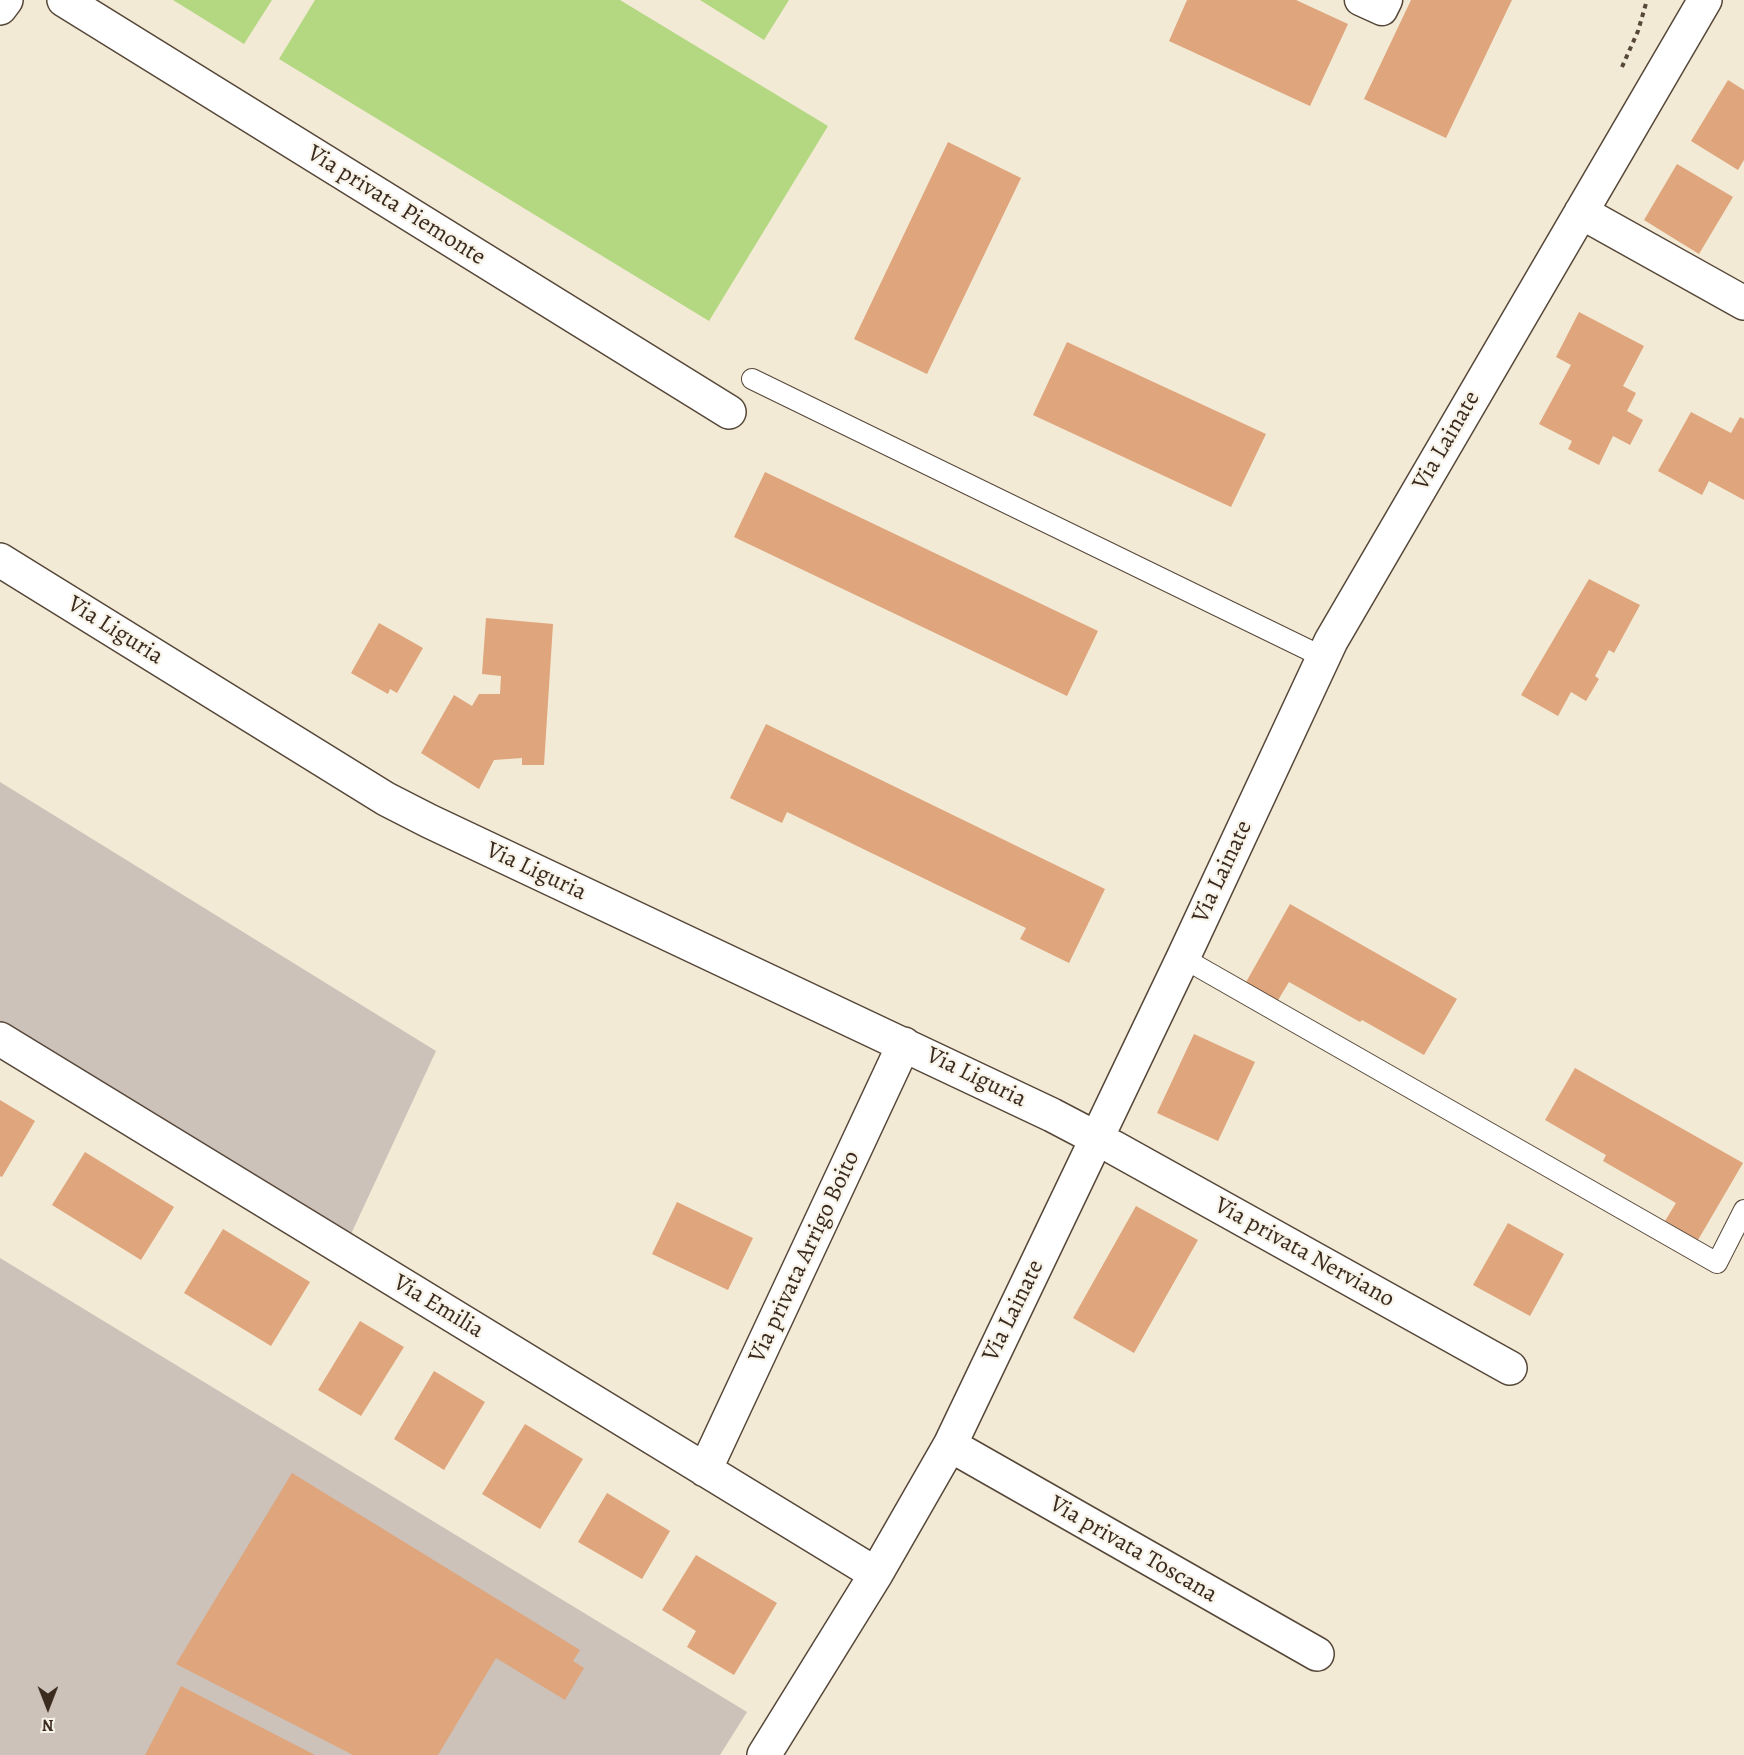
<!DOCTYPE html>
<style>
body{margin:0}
#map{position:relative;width:1744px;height:1755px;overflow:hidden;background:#f2ead5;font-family:Alegreya,serif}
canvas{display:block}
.north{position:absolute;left:18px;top:1677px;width:60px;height:60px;-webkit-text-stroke:4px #f7f3e8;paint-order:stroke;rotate:180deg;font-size:16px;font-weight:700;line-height:24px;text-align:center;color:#3b2a1e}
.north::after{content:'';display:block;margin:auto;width:21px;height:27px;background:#3b2a1e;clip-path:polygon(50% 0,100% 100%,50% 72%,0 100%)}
</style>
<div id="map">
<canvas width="1744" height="1755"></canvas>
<div class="north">N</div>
</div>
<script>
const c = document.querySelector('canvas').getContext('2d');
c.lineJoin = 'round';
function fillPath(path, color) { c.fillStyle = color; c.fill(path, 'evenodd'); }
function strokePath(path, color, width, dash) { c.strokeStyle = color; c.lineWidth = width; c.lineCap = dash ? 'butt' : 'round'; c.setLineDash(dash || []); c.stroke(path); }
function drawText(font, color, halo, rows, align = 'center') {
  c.font = font + ' Alegreya,serif'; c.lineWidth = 4.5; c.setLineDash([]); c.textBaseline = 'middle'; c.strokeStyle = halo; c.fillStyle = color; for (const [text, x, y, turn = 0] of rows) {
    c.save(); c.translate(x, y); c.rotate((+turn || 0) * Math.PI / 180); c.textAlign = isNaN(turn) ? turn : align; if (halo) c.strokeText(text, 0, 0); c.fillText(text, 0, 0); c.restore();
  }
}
fillPath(new Path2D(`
 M0,782L436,1051L345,1247L0,1036Z
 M0,1258L747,1712L720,1755H0Z`), '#ccc2b9');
fillPath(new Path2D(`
 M173,0H272L244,44Z
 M315,0H620L828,126L709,321L279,59Z
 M700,0H789L764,40Z`), '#b3d881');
fillPath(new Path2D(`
 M1187,0H1296L1348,24L1310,106L1169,41Z
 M1411,0H1512L1446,138L1364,99Z
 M1728,80L1744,90V160L1738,170L1691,141Z
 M948,142L1021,178L927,374L854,339Z
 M1677,164L1733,197L1699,254L1644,220Z
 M1579,312L1644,346L1623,386L1636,393L1627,411L1643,420L1630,445L1613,436L1599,465L1568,449L1572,441L1539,424L1571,365L1556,357Z
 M1067,342L1266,434L1231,507L1033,415Z
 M1691,412L1731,433L1740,417L1744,419V500L1709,481L1702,495L1658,471Z
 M765,472L1098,631L1067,696L734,537Z
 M1589,579L1640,605L1614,653L1609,650L1595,676L1599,679L1586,701L1571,692L1558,716L1521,695Z
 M486,618L553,624L544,765H522V758L494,760L479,789L421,753L454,695L472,706L479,694H500L501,676L482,674Z
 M379,623L423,648L397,693L390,689L388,694L351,673Z
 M766,724L1105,889L1069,963L1020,939L1026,928L787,812L782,823L730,798Z
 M1290,904L1457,999L1424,1055L1362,1020L1360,1022L1289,982L1277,1002L1245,984Z
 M1194,1034L1255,1062L1218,1141L1157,1113Z
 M1575,1068L1743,1163L1698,1240L1665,1221L1676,1203L1603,1161L1606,1155L1545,1120Z
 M0,1100L35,1121L2,1177L0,1176Z
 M85,1152L174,1207L141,1260L52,1205Z
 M677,1202L753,1238L728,1290L652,1254Z
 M1136,1206L1198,1240L1134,1353L1073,1318Z
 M1508,1223L1564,1254L1530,1316L1473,1285Z
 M223,1229L310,1282L271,1346L184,1293Z
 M360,1321L404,1347L361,1416L318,1390Z
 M434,1371L485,1402L444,1470L394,1439Z
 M525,1424L583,1459L540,1529L482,1494Z
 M292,1473L580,1650L573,1661L584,1668L565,1700L496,1658L438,1755H353L176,1664Z
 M607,1493L670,1531L642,1579L578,1542Z
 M696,1555L777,1603L734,1675L687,1647L696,1631L662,1610Z
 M181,1686L315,1755H145Z`), '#dfa57c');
const service = new Path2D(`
 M752,379L1323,657
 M1183,958L1717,1263L1744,1210`);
const pedestrian = new Path2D(`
 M1360,0L1382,10L1387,0`);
const minor = new Path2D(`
 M64,0L729,412
 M0,8L6,0
 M1581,212L1744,303
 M0,560L386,799L429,821L1052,1115L1113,1147L1510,1368
 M0,1039L876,1574
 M950,1445L1317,1654
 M705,1470L904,1044
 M764,1755L876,1574L950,1445L1183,958L1331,641L1705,0`);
strokePath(service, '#564739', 22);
strokePath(pedestrian, '#564739', 33);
strokePath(minor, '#564739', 36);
strokePath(new Path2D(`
 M1622,67L1638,31L1647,0`), '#564739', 4, [4.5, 4.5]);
strokePath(service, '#fff', 20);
strokePath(pedestrian, '#fff', 30);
strokePath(minor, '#fff', 33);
drawText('24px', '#3b2a1e', '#f7f3e8', [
 ["Via privata Piemonte",396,206,32],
 ["Via Lainate",1447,441,-60],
 ["Via Liguria",115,631,32],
 ["Via Liguria",536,872,25],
 ["Via Lainate",1223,872,-65],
 ["Via Liguria",976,1078,26],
 ["Via privata Nerviano",1304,1253,29],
 ["Via privata Arrigo Boito",805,1257,-65],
 ["Via Emilia",438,1307,31],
 ["Via Lainate",1014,1311,-64],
 ["Via privata Toscana",1133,1550,30]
]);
</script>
